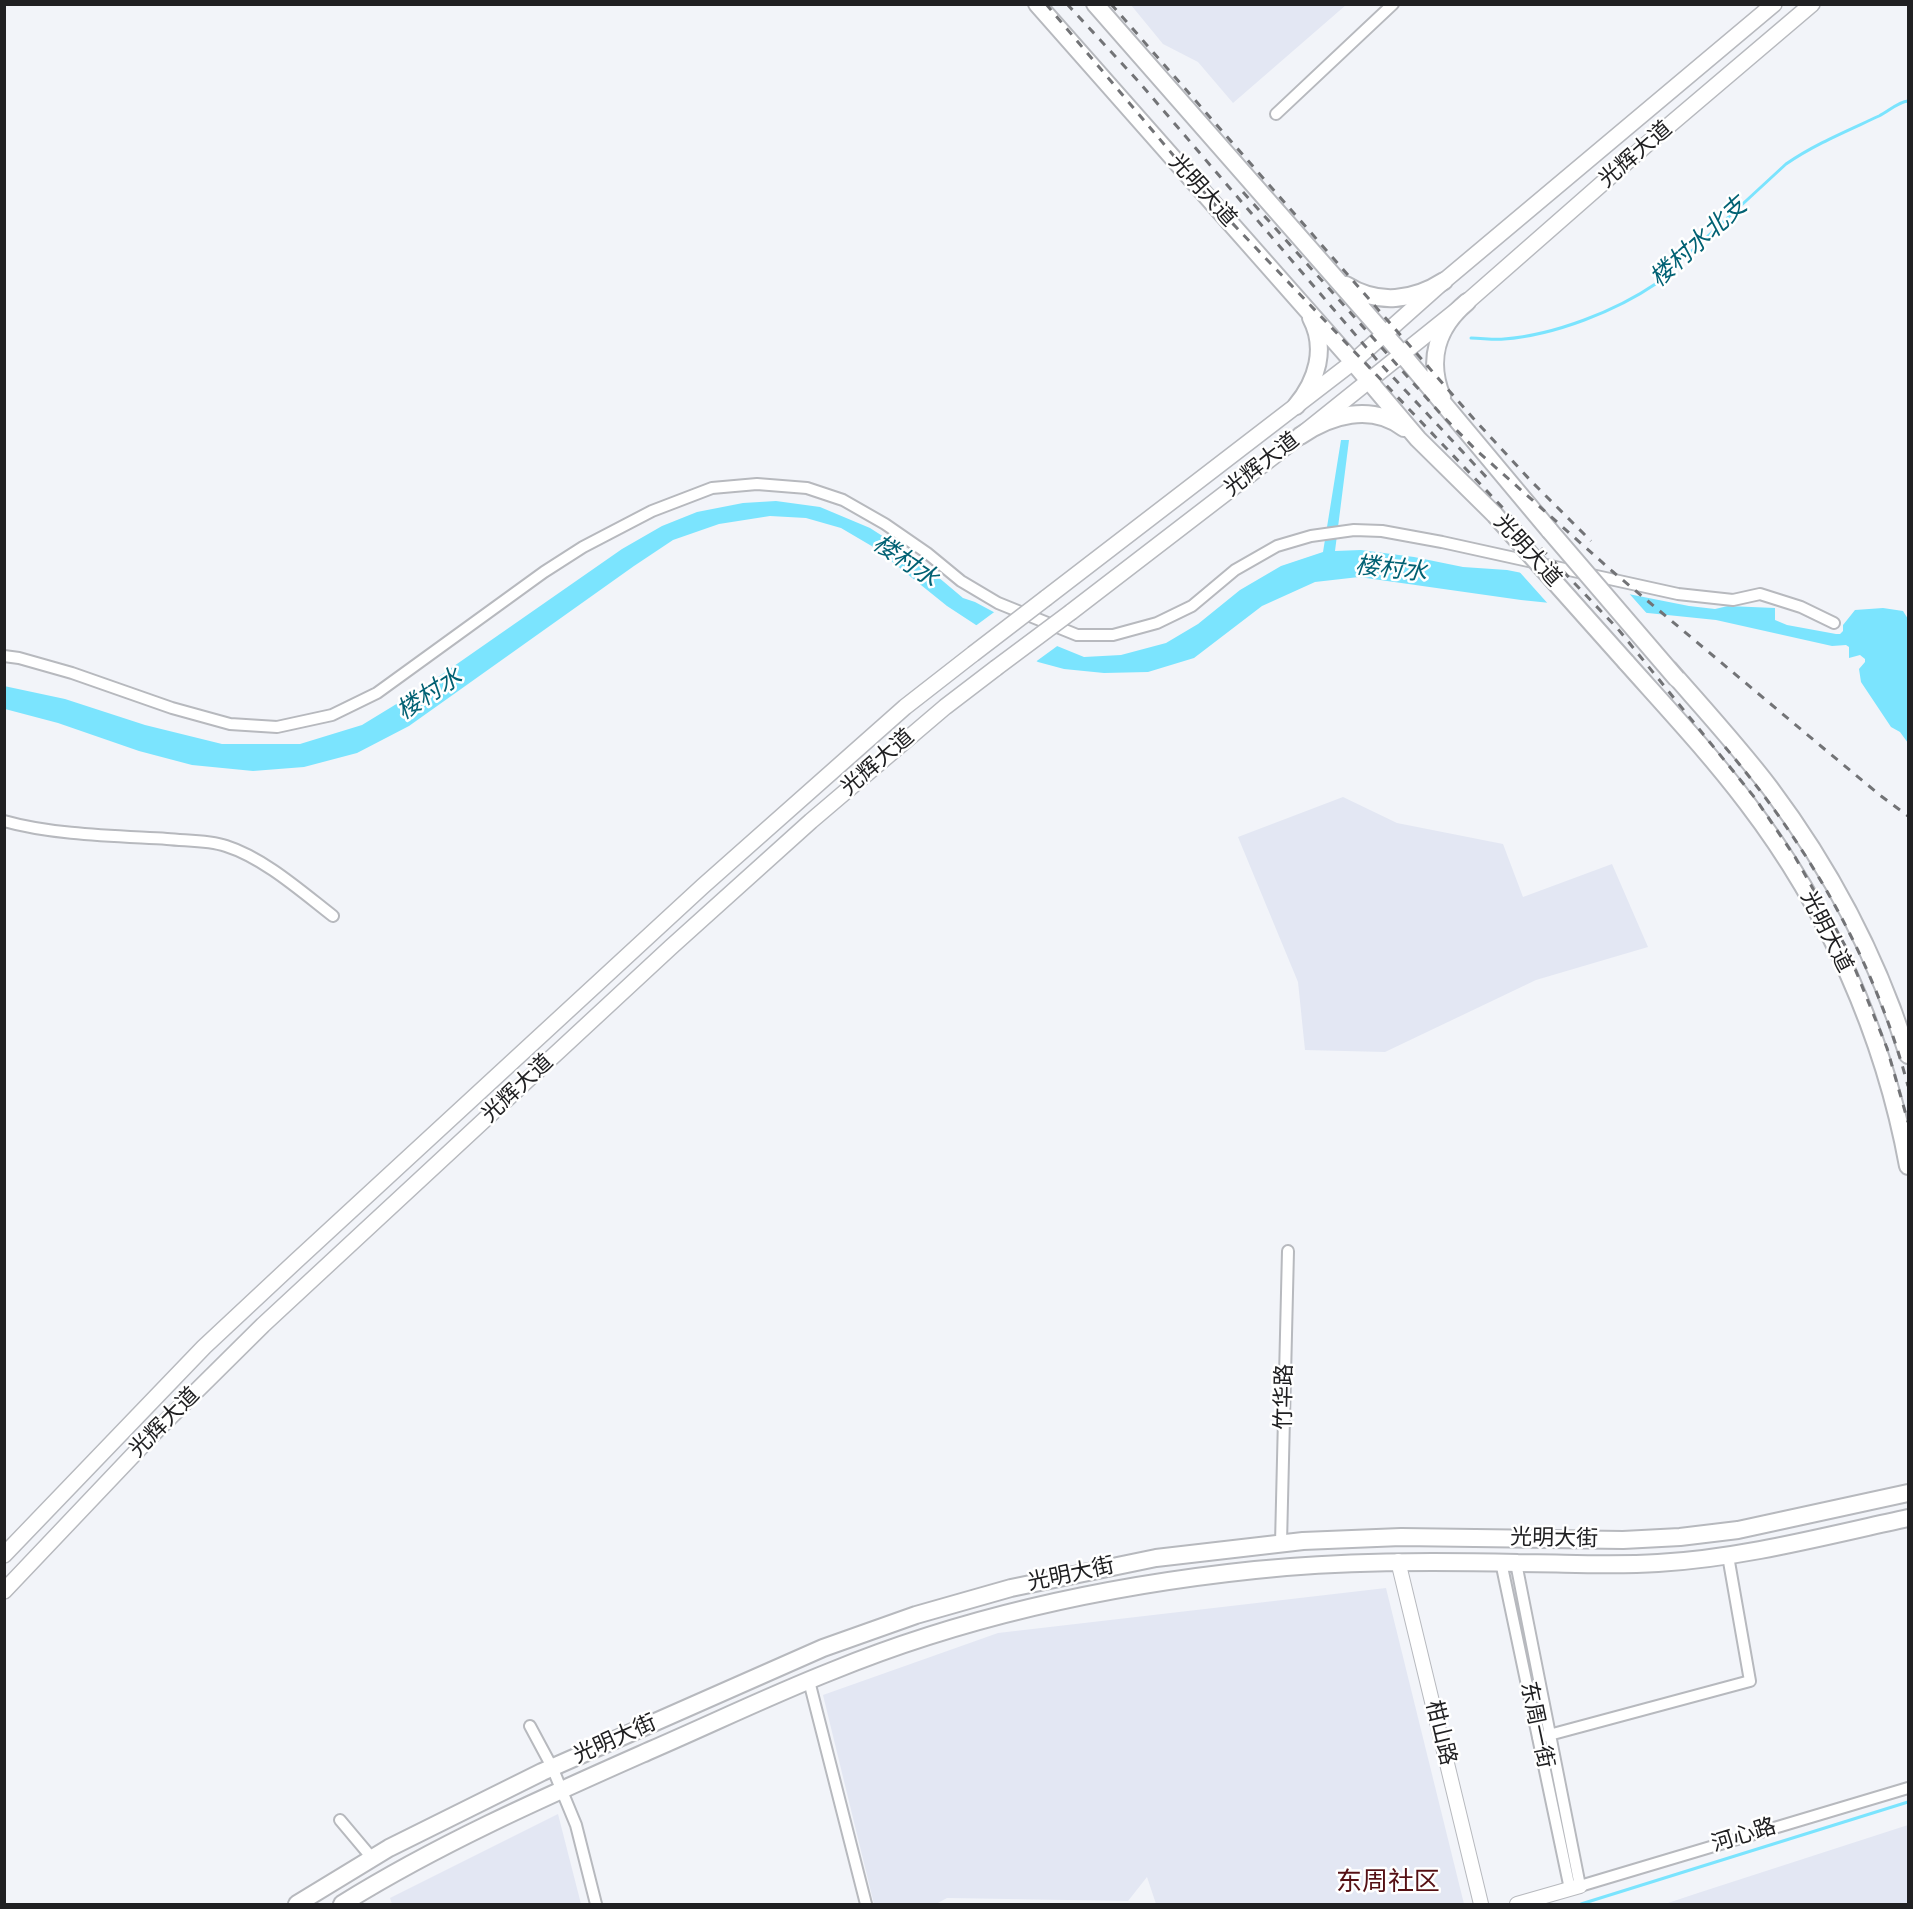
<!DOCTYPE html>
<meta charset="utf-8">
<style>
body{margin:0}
#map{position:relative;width:1913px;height:1909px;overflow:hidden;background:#f2f4f9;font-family:Signika,sans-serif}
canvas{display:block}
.frame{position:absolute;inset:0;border:6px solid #202022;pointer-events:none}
</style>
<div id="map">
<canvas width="1913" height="1909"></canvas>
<div class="frame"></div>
</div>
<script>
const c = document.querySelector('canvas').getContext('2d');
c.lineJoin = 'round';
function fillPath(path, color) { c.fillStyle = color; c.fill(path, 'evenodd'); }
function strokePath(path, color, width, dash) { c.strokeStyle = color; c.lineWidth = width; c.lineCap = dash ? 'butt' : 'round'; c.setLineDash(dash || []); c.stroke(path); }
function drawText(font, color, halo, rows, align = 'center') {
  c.font = font + ' Signika,"Noto Sans SC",sans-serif'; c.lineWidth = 5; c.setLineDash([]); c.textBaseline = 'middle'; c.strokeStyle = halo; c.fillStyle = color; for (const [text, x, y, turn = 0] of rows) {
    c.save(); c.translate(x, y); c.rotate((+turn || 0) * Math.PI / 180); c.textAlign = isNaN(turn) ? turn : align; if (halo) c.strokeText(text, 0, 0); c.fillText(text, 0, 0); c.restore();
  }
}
fillPath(new Path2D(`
 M1131,5H1346L1233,103L1198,62L1163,44Z
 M1343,797L1397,823L1503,844L1523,897L1612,864L1648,947L1536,980L1385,1052L1305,1050L1298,982L1238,837Z
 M1386,1588L1464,1904H1156L1147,1877L1128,1901L947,1898L936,1904H874L823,1695L998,1633Z
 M558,1814L581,1904H392L390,1898Z
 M1908,1825V1904H1665L1698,1893Z`), '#e3e7f3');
fillPath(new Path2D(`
 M1341,440H1349L1335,551L1361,550L1414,557L1463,567L1507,570L1689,606L1715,609L1728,606L1775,608V620L1787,625L1836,634H1840L1843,631V625L1855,610L1883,608L1903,611L1908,619V743L1900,732L1891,727L1861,682L1859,669L1865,662V659L1860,655L1849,658V647L1846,645L1832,646L1716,620L1521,600L1359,577L1315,582L1262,606L1194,658L1148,672L1104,673L1064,669L1038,662L976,625L947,606L875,548L841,528L806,518L770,516L719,524L673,540L634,566L409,726L357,753L304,767L253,771L192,765L139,751L58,723L5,709L4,686L65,699L145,725L222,744H300L362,725L421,689L622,549L662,526L697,512L743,503L776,501L820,507L870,528L912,555L963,598L975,602L1057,646L1084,657L1121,655L1166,643L1198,624L1240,590L1281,566L1323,552Z`), '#7be4fe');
fillPath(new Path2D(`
 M1516,568L1626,590L1650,617L1550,606Z
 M997,610L1060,644L1034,663L974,627Z`), '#f2f4f9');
strokePath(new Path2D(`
 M1471,338C1482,338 1493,340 1504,339C1555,335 1616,311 1657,283L1786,164C1815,144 1847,131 1879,116C1889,111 1898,102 1908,101
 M1581,1904L1908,1802`), '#7be4fe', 3);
const minor = new Path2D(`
 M1276,114L1393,4
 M4,656L19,658L72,673L172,708L230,724L277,727L332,715L377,693L544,572L583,547L652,511L712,488L757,484L807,488L843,500L885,524L927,553L961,581L998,603L1077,635H1113L1157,623L1192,606L1235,570L1277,546L1311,536L1354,530L1382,531L1442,542L1678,594L1733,600L1760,594L1801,607L1834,623
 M4,821C53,835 117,836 167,839C187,841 208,840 226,846C264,858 302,892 333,916
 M1281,1543L1288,1251
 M1501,1562L1570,1889
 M1516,1563L1580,1886L1908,1788
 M809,1681L866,1904
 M530,1726L552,1767L576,1825L596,1904
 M1538,1738L1750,1681L1728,1556
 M340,1820L372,1858`);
const tertiary = new Path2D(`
 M1398,1561L1481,1904
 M1517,1904L1580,1886`);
const secondary = new Path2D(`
 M1046,598L1353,362L1444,281L1774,4
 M1071,612L1300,436L1467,302L1646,145L1812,4
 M4,1555L204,1347L295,1262L703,886L905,707L973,654
 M4,1591L155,1432L263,1325L671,947L811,821L945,707L996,668`);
const primary = new Path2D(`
 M1037,4L1353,362L1418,439L1495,515
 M1095,4L1402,354L1550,531
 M1346,285C1378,305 1413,301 1444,281
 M1442,397C1427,360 1437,327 1467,302
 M1296,406C1317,381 1327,348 1311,318
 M1300,436C1330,415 1371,403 1404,428
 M1626,662C1667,708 1710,754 1747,803C1828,909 1884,1035 1908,1166
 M1669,669C1703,708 1738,746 1770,788C1830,868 1878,959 1908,1055
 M297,1904L389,1848L542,1772L823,1648L916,1615L1011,1588L1156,1558L1303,1541L1401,1537L1623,1540L1680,1537L1738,1530L1908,1493
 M342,1904C440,1843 545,1797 651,1750C711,1724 771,1695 832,1671C966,1616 1111,1585 1255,1570C1342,1561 1430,1561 1518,1563C1564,1563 1611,1566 1658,1563C1743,1558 1825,1536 1908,1518`);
strokePath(minor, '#b7b9be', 14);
strokePath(tertiary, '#b7b9be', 16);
strokePath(secondary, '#b7b9be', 18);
strokePath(primary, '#b7b9be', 20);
strokePath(minor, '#fff', 10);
strokePath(tertiary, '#fff', 14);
strokePath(secondary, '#fff', 15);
strokePath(primary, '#fff', 16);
strokePath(new Path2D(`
 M1046,4L1216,206L1618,629L1755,798L1795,857L1847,949L1887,1048L1908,1122
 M1067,4L1139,82L1377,360L1489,480
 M1111,4L1473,418L1531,481L1591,541
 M1243,192L1439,412L1475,449L1612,571L1822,747L1881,796L1908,816
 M1725,747C1809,846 1875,961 1908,1086`), '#727376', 3, [8, 8]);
const secondaryBridge = new Path2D(`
 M973,654L1046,598
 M996,668L1071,612`);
const primaryBridge = new Path2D(`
 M1495,515L1626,662
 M1550,531L1677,679`);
strokePath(secondaryBridge, '#b7b9be', 18, []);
strokePath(primaryBridge, '#b7b9be', 20, []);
strokePath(secondaryBridge, '#fff', 15);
strokePath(primaryBridge, '#fff', 16);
drawText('22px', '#202022', '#fff', [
 ["光辉大道",1636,155,-41],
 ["光明大道",1202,191,48],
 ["光辉大道",1262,465,-38],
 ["光明大道",1527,551,48],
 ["光辉大道",878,763,-41],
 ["光明大道",1826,932,63],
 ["光辉大道",518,1089,-43],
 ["竹华路",1285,1397,-89],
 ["光辉大道",165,1423,-45],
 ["光明大街",1554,1539,1],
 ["光明大街",1071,1575,-12],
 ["东周一街",1536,1725,78],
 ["柑山路",1440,1733,76],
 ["光明大街",615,1740,-24],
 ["河心路",1744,1836,-17]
]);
drawText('italic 24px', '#016173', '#fff', [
 ["楼村水北支",1699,243,-42],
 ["楼村水",905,562,34],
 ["楼村水",1391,570,6],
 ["楼村水",430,695,-33]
]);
drawText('26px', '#551014', '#fff', [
 ["东周社区",1388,1883]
]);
</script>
